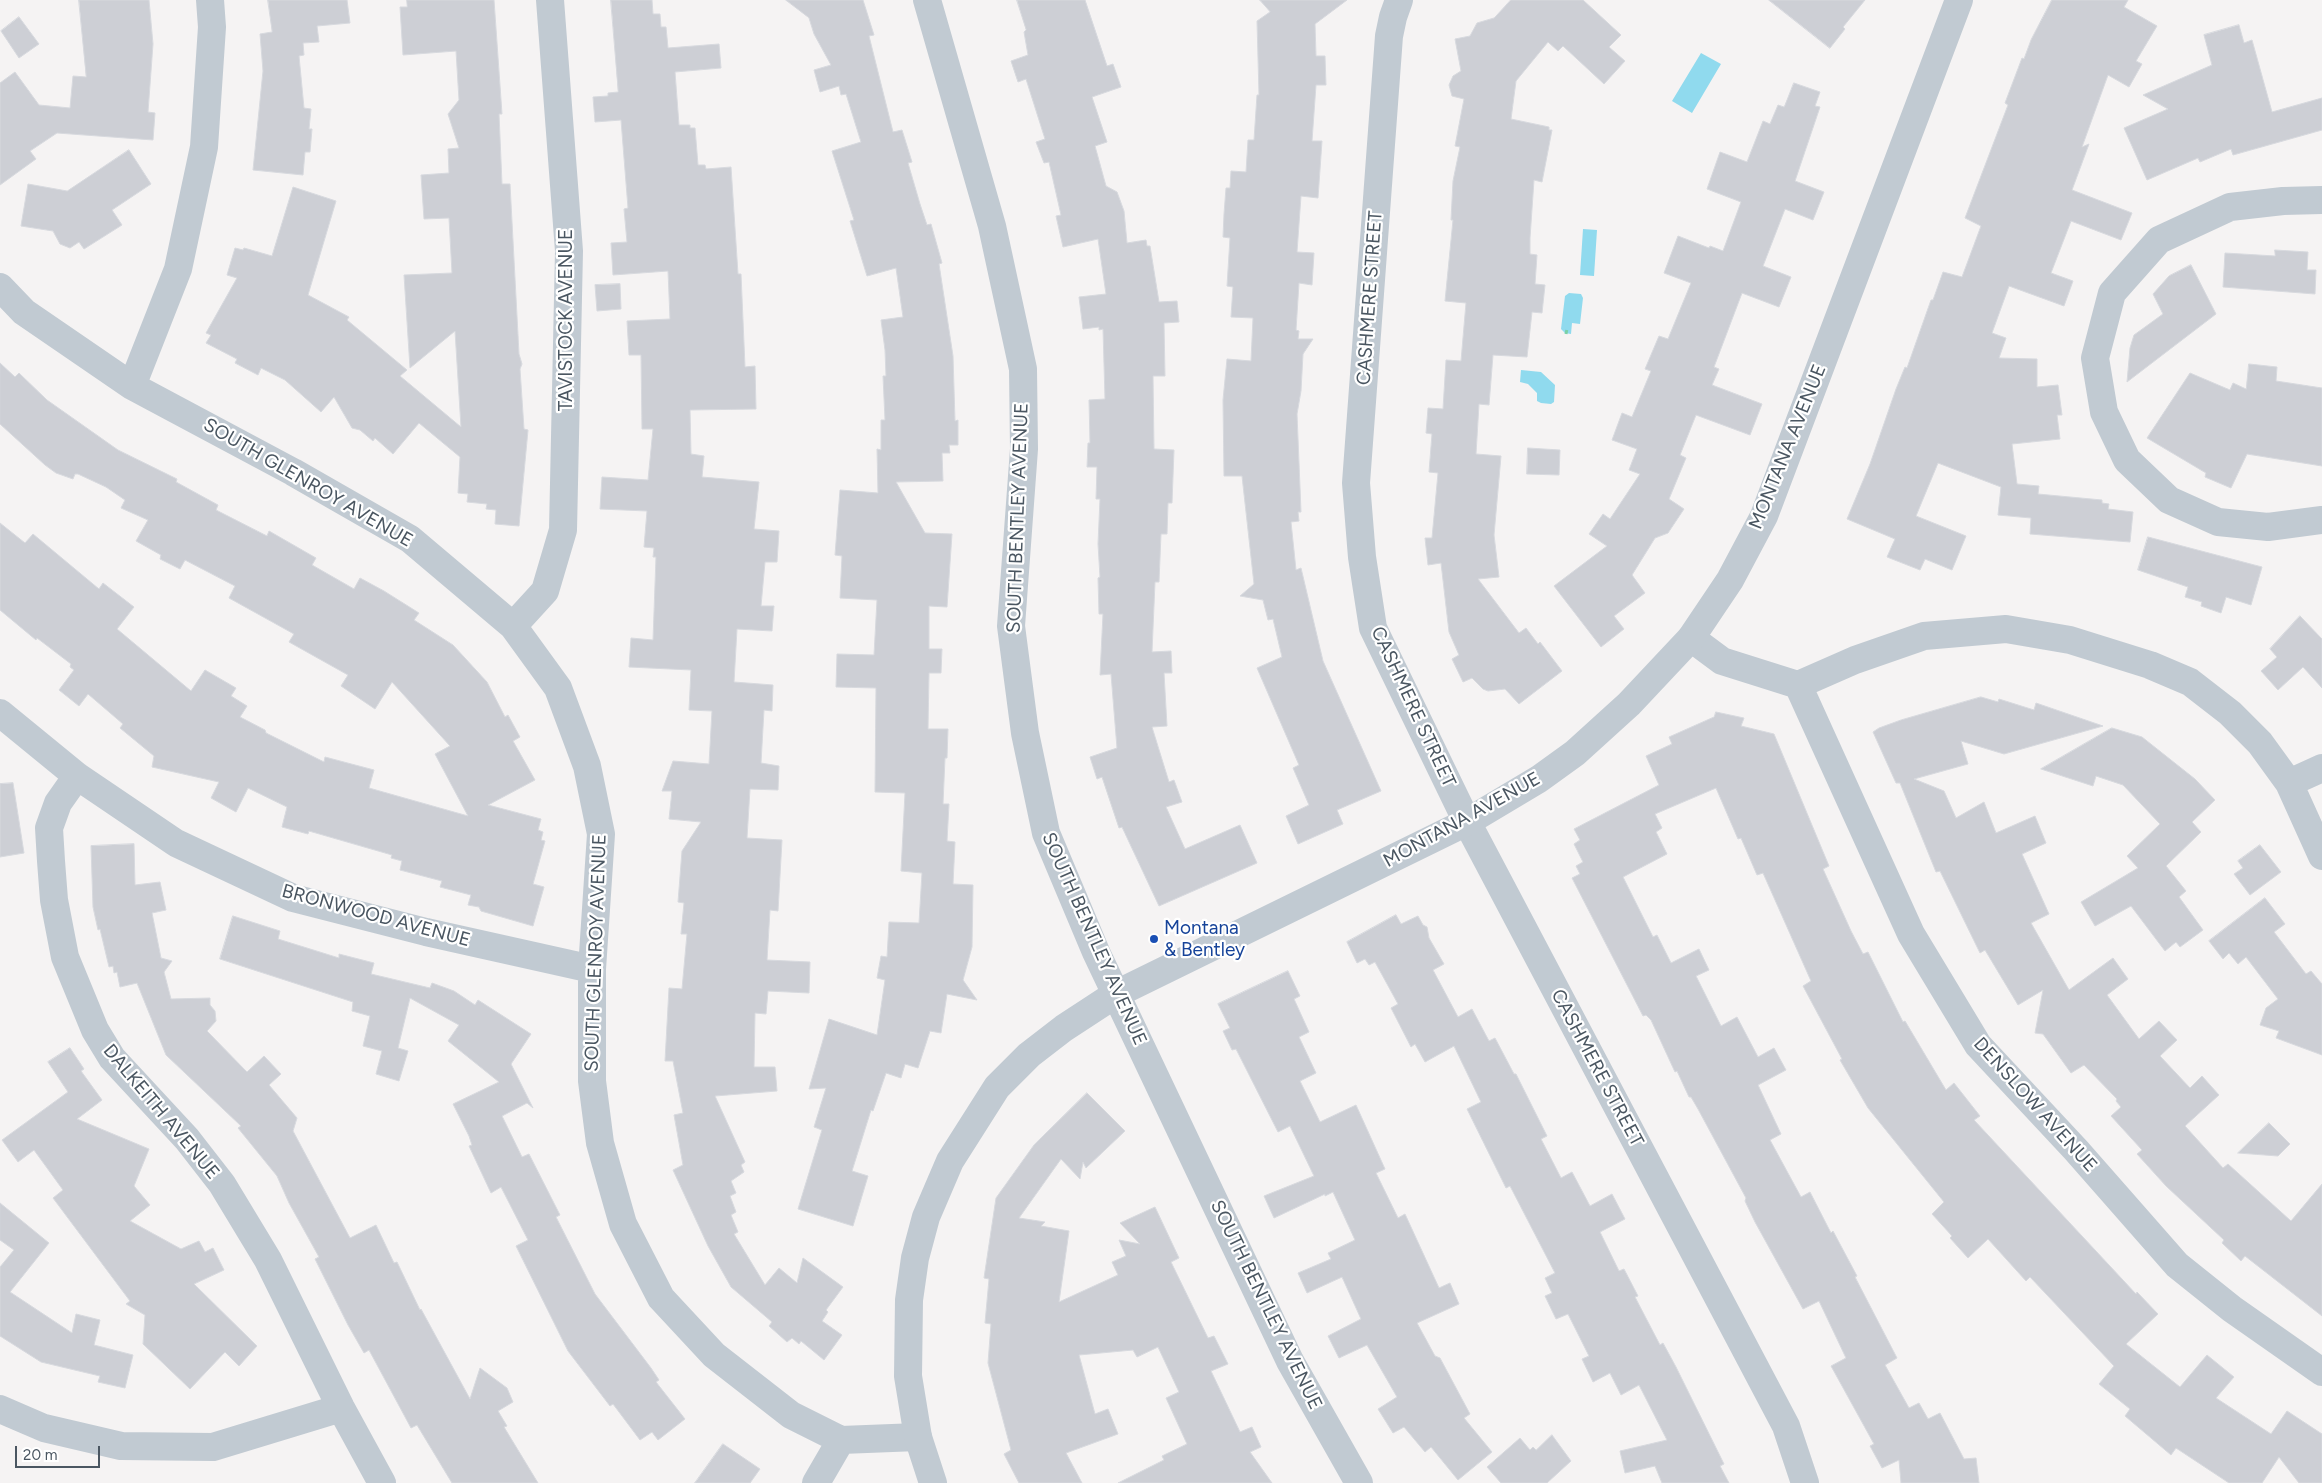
<!DOCTYPE html>
<style>
body{margin:0}
#map{position:relative;width:2322px;height:1483px;overflow:hidden;background:#f5f3f3;font-family:Figtree,sans-serif}
canvas{display:block}
.scale{position:absolute;left:15px;top:1446px;width:85px;height:22px;box-sizing:border-box;border:2px solid #4a5661;border-top:0;padding-left:6px;font-size:15px;line-height:18px;white-space:nowrap;color:#4a5661;-webkit-text-stroke:4px #fff;paint-order:stroke}
</style>
<div id="map">
<canvas width="2322" height="1483"></canvas>
<div class="scale">20 m</div>
</div>
<script>
const c = document.querySelector('canvas').getContext('2d');
c.lineJoin = 'round';
function fillPath(path, color) { c.fillStyle = color; c.fill(path, 'evenodd'); }
function strokePath(path, color, width, dash) { c.strokeStyle = color; c.lineWidth = width; c.lineCap = dash ? 'butt' : 'round'; c.setLineDash(dash || []); c.stroke(path); }
function drawText(font, color, halo, rows, align = 'center') {
  c.font = font + ' Figtree,sans-serif'; c.lineWidth = 4.5; c.setLineDash([]); c.textBaseline = 'middle'; c.strokeStyle = halo; c.fillStyle = color; for (const [text, x, y, turn = 0] of rows) {
    c.save(); c.translate(x, y); c.rotate((+turn || 0) * Math.PI / 180); c.textAlign = isNaN(turn) ? turn : align; if (halo) c.strokeText(text, 0, 0); c.fillText(text, 0, 0); c.restore();
  }
}
fillPath(new Path2D(`
 M1701,53L1721,64L1692,113L1672,101Z
 M1583,229L1597,230L1594,276L1580,275Z
 M1569,293L1581,294L1583,298L1580,324L1572,323L1571,334L1565,333L1561,329L1565,296Z
 M1521,370L1541,372L1555,385L1554,402L1551,404L1541,403L1537,401V393L1528,384L1520,382Z`), '#90daee');
const building = new Path2D(`
 M79,0H149L153,44L148,112L155,113L153,140L57,133L30,151L36,159L0,185V83L15,72L39,105L70,108L73,76L86,77Z
 M268,0H347L350,23L317,26L319,42L303,43L304,55L299,56L304,108L311,109L309,129H312L310,152H305L303,175L253,170L263,71L260,34L272,32Z
 M407,0H494L502,114H499L502,184H510L519,354L522,364L520,369L524,429L528,430L519,526L495,524L496,510L486,509L487,504L467,502L468,494L458,493L460,457L419,423L393,454L375,438L373,441L360,430L352,428L334,397L321,412L285,380L261,368L258,375L235,363L237,359L206,343L211,335L206,333L237,278L227,275L235,248L243,250L244,248L272,256L293,187L336,201L308,295L349,317L347,320L407,370L400,376L461,427L455,331L410,368L404,275L452,273L449,218L424,219L421,175L449,173L448,149L459,148L448,114L459,100L456,51L403,55L400,7H407Z
 M611,0H652L653,14H660L661,27H666L668,48L719,44L721,68L675,72L679,125H690V128H695L698,165H705L706,169L731,167L738,274H741L745,367L755,366L756,409L690,410L691,454L704,456L702,477L759,482L754,529L779,531L777,562H765L761,606H774L772,631L737,629L734,682L773,685L772,711L764,710L761,763L779,766L778,790L750,789L747,838L782,840L778,911L770,910L767,960L810,962L809,993L768,991L766,1014L755,1013L754,1067H775L777,1091L715,1096L745,1162L741,1165L744,1172L731,1181L736,1193L730,1196L736,1212L731,1215L738,1232L734,1234L765,1285L779,1268L797,1283L803,1258L843,1287L826,1310L828,1312L822,1321L842,1335L824,1360L801,1341L799,1344L792,1338L787,1342L769,1326L772,1322L731,1287L708,1246L673,1170L683,1165L674,1115L683,1113L673,1061H665L669,988L682,989L687,934H681L684,903L678,902L682,851L701,822L669,819L672,791H662L673,761L709,764L712,711L689,710L691,670L629,667L631,638L653,640L656,557H653L654,548L644,547L647,511L600,509L602,477L648,480L653,429H642L641,355H629L627,321L670,319L668,271L613,275L611,243L627,242L624,209L628,208L621,120L595,122L593,97L608,96V93L618,92Z
 M786,0H863L874,35L869,36L893,132L902,130L912,162L908,163L920,204L927,225L931,224L942,263L939,264L953,356L955,421L958,420V445H949L950,453H942L943,481L896,482L925,533L952,534L947,607L929,606V649H942L941,673H929L928,729H948L947,758H945L943,804H949L947,841L955,842L953,884L973,885L972,947L963,980L977,1000L947,994L941,1033L930,1031L918,1068L905,1064L901,1078L886,1073L873,1111L871,1110L852,1171L868,1176L853,1226L798,1209L822,1130L814,1127L826,1088L809,1089L829,1019L877,1035L885,980L877,978L881,956L887,957L889,922L919,923L922,873L901,871L905,793L875,792L876,688L836,687L837,654L874,655L877,600L840,598L842,556L835,555L840,490L878,493L877,449L881,450V420H885L883,376H886L885,350L881,320L903,317L896,268L867,276L850,221L854,220L832,151L861,142L846,94L841,95L839,86L820,92L814,70L831,65L814,34L809,18Z
 M1017,0H1085L1107,66L1113,64L1121,87L1092,97L1107,142L1095,146L1106,186L1117,192L1124,211L1127,243L1146,240L1147,246H1150L1159,302L1177,301L1179,322L1164,323L1165,376H1153L1154,449L1174,450L1172,503H1168L1167,534H1161L1159,582H1155L1152,652L1171,651L1172,673H1164L1167,726L1152,727L1169,782L1174,780L1182,802L1166,807L1185,849L1240,825L1257,863L1159,906L1122,827L1119,828L1102,777L1097,779L1090,757L1117,748L1111,674L1100,675L1103,614H1099L1098,578L1100,577L1098,544L1100,499H1096L1097,467H1087L1088,443H1090L1089,400L1105,399L1103,329L1099,330V327L1083,329L1079,297L1106,294L1098,239L1063,247L1056,216L1061,215L1049,162L1044,163L1036,142L1045,139L1026,79L1018,82L1011,61L1028,55L1024,32L1026,30Z
 M1260,0H1347L1315,24L1316,56H1325L1326,85H1316L1312,141H1322L1318,198L1301,196L1297,252L1314,253L1312,285L1299,283L1296,330L1299,331L1298,339H1313L1303,354L1301,391L1297,414L1301,512H1298L1299,521L1291,522L1296,570L1301,568L1323,661L1381,791L1337,810L1343,824L1298,844L1286,816L1309,805L1293,768L1299,765L1257,668L1282,657L1273,619L1268,620L1263,600L1240,596L1254,584L1242,476H1224L1223,400L1227,359L1251,361L1253,318L1231,317L1233,287L1227,286L1230,238L1223,237L1224,214L1226,188H1230L1231,171L1246,172L1248,140H1254L1257,95H1259L1257,21L1270,12Z
 M1511,0H1583L1621,35L1609,47L1625,61L1604,84L1563,46L1558,51L1548,42L1516,81L1511,119L1549,127V130H1552L1542,182L1534,180L1530,238V254L1537,255L1535,284L1545,285L1542,313L1532,312L1527,357L1493,355L1489,405L1479,404L1476,454L1501,456L1494,535L1499,577L1478,579L1519,633L1526,628L1538,644L1540,642L1562,671L1519,704L1505,689L1488,691L1483,689L1472,678L1463,682L1452,659L1459,655L1449,632L1441,563L1428,565L1425,538H1432L1438,473L1429,472L1432,434L1426,433L1428,408L1443,409L1446,360L1461,361L1466,303L1445,301L1453,220H1451L1453,181L1460,147L1455,146L1464,99L1452,96L1449,85L1453,76L1461,71L1455,39L1470,36L1477,23L1494,18Z
 M1769,0H1865L1843,27L1845,29L1830,48Z
 M2052,0H2128L2124,7L2157,26L2136,61L2142,64L2129,87L2108,75L2082,147L2089,144L2072,190L2132,213L2121,240L2071,221L2051,273L2073,281L2064,306L2009,286L1992,333L2006,338L1999,358L2037,359V387L2058,385L2062,415H2057L2060,439L2012,444L2017,484L2039,486L2038,494L2102,500V503L2109,504L2108,509L2133,512L2130,542L2030,534L2031,518L1998,515L2001,487L1938,463L1916,516L1966,536L1952,570L1925,559L1920,570L1887,557L1895,539L1847,519L1870,464L1896,389L1905,367L1907,368L1931,300H1933L1943,272L1962,277L1981,226L1965,218L2008,105L2005,103L2022,58L2024,59L2031,40Z
 M19,17L39,44L19,58L1,31Z
 M2239,25L2244,43L2252,40L2272,112L2322,98V130L2233,155L2231,149L2200,162L2198,158L2147,180L2124,128L2168,109L2143,95L2212,65L2204,35Z
 M1794,83L1820,92L1815,106L1820,107L1795,181L1824,192L1813,220L1785,209L1763,266L1791,277L1779,307L1742,293L1714,367L1719,369L1712,385L1762,404L1750,435L1696,415L1680,455L1686,458L1669,499L1684,509L1668,533L1655,538L1632,575L1645,593L1614,616L1624,629L1601,647L1554,586L1607,546L1589,534L1603,514L1610,519L1640,474L1629,470L1637,449L1612,440L1622,413L1632,417L1651,371L1645,369L1659,336L1668,339L1691,283L1664,273L1678,236L1709,248L1710,246L1723,251L1741,202L1707,189L1720,152L1747,162L1763,121L1770,124L1778,105L1784,107Z
 M129,150L151,184L112,210L122,225L84,249L79,242L70,248L60,244L53,231L21,226L28,184L67,191Z
 M2275,250L2308,252L2307,270H2316L2315,294L2223,287L2225,253L2275,256Z
 M2191,265L2216,314L2127,382L2130,348L2134,335L2163,314L2153,294L2169,276Z
 M620,284L621,309L597,311L595,285Z
 M0,363L15,377L19,373L47,400L118,450L177,479L176,482L218,505L216,510L267,536L269,531L316,558L312,565L354,589L360,578L384,591L419,613L414,620L453,645L487,682L505,717L508,715L520,737L513,741L535,780L488,805L541,819L538,830L543,832L541,840L545,841L533,884L544,887L533,926L481,911L479,907L468,905L471,895L440,887L442,881L400,870L402,861L391,858L392,855L309,831L308,834L282,827L287,807L248,788L236,812L211,798L219,782L152,767L154,756L120,728L123,724L88,694L79,706L59,690L74,670L70,667L71,664L37,638L36,640L0,610V523L25,543L33,534L99,589L103,583L134,607L117,629L191,691L205,670L236,688L231,696L247,706L240,717L265,730L266,733L324,762L325,757L374,770L369,788L468,816L435,754L450,746L392,682L375,709L341,686L348,675L289,642L294,634L229,598L235,586L185,560L180,569L160,559L161,555L136,541L148,520L121,508L125,500L106,487L78,474H75L73,479L56,473L45,465L0,424Z
 M2249,364L2277,367L2276,381L2322,388V466L2247,454L2231,488L2205,477L2206,473L2147,438L2190,373L2230,390L2233,383L2246,389Z
 M1528,448L1560,450L1559,475L1527,474Z
 M2148,537L2262,567L2251,605L2226,597L2221,613L2201,606L2202,602L2185,597L2188,587L2138,570Z
 M2300,616L2322,639V688L2303,667L2278,690L2261,671L2277,657L2270,649Z
 M1981,697L1998,702L1999,699L2034,710L2036,703L2103,726L2004,754L1961,741L1968,764L1914,779L1944,791L1956,818L1984,802L1996,833L2035,816L2046,843L2022,854L2049,914L2031,923L2069,990L2113,958L2128,979L2107,995L2139,1039L2159,1021L2177,1040L2160,1056L2190,1088L2202,1076L2219,1095L2185,1126L2223,1168L2228,1164L2291,1221L2322,1184V1316L2245,1256L2241,1261L2222,1243L2224,1240L2166,1186L2137,1154L2142,1150L2111,1116L2121,1107L2116,1101L2117,1099L2084,1065L2071,1073L2043,1034L2035,1033L2043,990L2018,1005L1985,950L1980,953L1940,871L1936,872L1900,783H1896L1873,732L1879,728L1901,720Z
 M1716,712L1744,718L1741,726L1774,734L1829,866L1823,869L1851,931L1863,954L1868,952L1903,1022L1905,1021L1946,1090L1954,1083L1980,1116L1974,1120L2136,1294L2137,1292L2158,1314L2126,1344L2180,1387L2207,1355L2234,1377L2216,1398L2271,1434L2287,1411L2322,1434V1483H2299L2279,1457L2262,1483H2229L2176,1448L2171,1455L2125,1416L2130,1409L2099,1384L2114,1366L2030,1277L2026,1281L1988,1239L1968,1258L1950,1238L1952,1236L1932,1214L1944,1202L1868,1108L1840,1060L1842,1059L1803,986L1811,981L1763,873L1757,875L1741,838L1738,839L1716,788L1655,814L1662,828L1656,832L1667,854L1623,877L1653,937L1657,935L1671,963L1699,949L1709,970L1696,976L1721,1026L1737,1017L1758,1057L1774,1048L1786,1070L1758,1085L1781,1134L1770,1140L1801,1197L1810,1192L1831,1233L1833,1231L1857,1276L1855,1277L1897,1358L1885,1365L1909,1408L1919,1403L1928,1419L1940,1413L1964,1459L1976,1458L1979,1483H1901L1899,1460L1882,1468L1870,1446L1874,1444L1831,1366L1846,1358L1819,1301L1803,1309L1755,1222L1745,1201L1746,1198L1698,1109L1691,1097H1689L1677,1071L1675,1072L1651,1020L1646,1015L1643,1016L1572,878L1580,874L1576,866L1583,862L1574,844L1580,840L1574,829L1659,785L1646,756L1672,744L1669,737L1714,717Z
 M2112,728L2142,737L2195,779L2215,800L2192,822L2201,832L2166,866L2186,891L2179,897L2203,930L2180,947L2176,942L2165,951L2131,906L2095,926L2081,902L2138,868L2127,856L2160,824L2123,785L2096,776L2093,786L2041,769Z
 M13,783L24,853L0,857V784Z
 M134,844L135,885L160,882L166,910L152,913L161,958L172,961L164,972L171,999L210,998V1005L215,1011L216,1021L207,1031L247,1072L264,1056L281,1074L269,1085L297,1118L293,1131L350,1238L376,1225L394,1263L397,1262L420,1310L421,1309L470,1399L480,1368L507,1388L513,1402L498,1411L507,1426L504,1427L538,1483H452L417,1425L411,1428L369,1350L364,1353L348,1325L315,1259L319,1257L289,1203L277,1176L238,1128L241,1126L166,1055L137,983L120,987L117,972L114,973L113,966L109,967L100,929L98,930L93,907L91,846Z
 M2260,845L2281,872L2250,895L2234,874L2243,868L2238,861Z
 M2265,898L2285,924L2274,932L2306,974L2311,971L2322,984V1055L2276,1038L2279,1031L2260,1025L2266,1008L2278,999L2246,957L2238,964L2229,953L2223,959L2209,941Z
 M1396,915L1401,924L1418,916L1423,925L1427,927L1429,938L1444,964L1433,970L1458,1017L1472,1009L1489,1041L1495,1038L1514,1074H1516L1547,1136L1541,1139L1561,1178L1572,1172L1590,1206L1612,1194L1625,1219L1600,1232L1619,1271L1624,1269L1638,1296L1635,1297L1660,1345L1663,1343L1676,1367L1724,1464L1720,1466L1729,1483H1662L1655,1466L1625,1473L1620,1451L1667,1440L1639,1385L1621,1395L1610,1373L1593,1382L1582,1359L1589,1356L1568,1314L1556,1319L1545,1296L1552,1293L1545,1278L1555,1273L1510,1186L1506,1188L1467,1109L1481,1102L1454,1046L1425,1062L1415,1044L1411,1047L1391,1008L1398,1004L1375,962L1369,965L1365,959L1357,963L1347,942Z
 M233,916L280,931L278,939L339,958V954L374,963L371,974L430,988L432,983L454,991L475,1005L478,1000L531,1034L511,1064L533,1108L527,1103L502,1116L522,1157L529,1154L560,1215L556,1217L595,1294L651,1368L659,1380L656,1382L685,1419L658,1440L652,1432L640,1440L613,1404L610,1406L568,1351L516,1246L528,1240L501,1187L491,1193L469,1146L472,1145L469,1136L453,1104L499,1082L448,1041L459,1025L410,998L398,1048L408,1051L399,1081L376,1074L382,1051L363,1046L370,1016L352,1011L353,1002L220,959Z
 M1288,971L1300,996L1294,999L1309,1032L1299,1037L1316,1073L1300,1081L1320,1122L1356,1105L1385,1169L1376,1173L1398,1218L1405,1214L1439,1288L1450,1283L1459,1304L1417,1323L1435,1356L1440,1358L1470,1414L1464,1418L1492,1452L1458,1480L1431,1447L1425,1452L1404,1427L1393,1433L1378,1409L1397,1397L1367,1345L1339,1358L1328,1336L1361,1319L1342,1277L1307,1293L1298,1273L1331,1259L1328,1253L1355,1240L1333,1192L1325,1196V1194L1274,1218L1264,1196L1314,1176L1290,1126L1278,1132L1236,1049L1232,1050L1223,1031L1230,1028L1218,1004Z
 M70,1048L84,1069L81,1071L102,1100L77,1119L149,1149L134,1186L150,1205L130,1221L181,1249L199,1241L205,1252L213,1248L224,1270L194,1284L257,1346L239,1366L225,1352L190,1389L143,1344L145,1315L126,1304L130,1301L53,1198L63,1190L34,1150L18,1162L2,1140L68,1092L48,1062Z
 M1087,1093L1125,1131L1086,1168L1083,1162L1080,1179L1061,1159L1019,1218L1045,1222L1041,1226L1069,1231L1059,1302L1118,1275L1112,1262L1126,1256L1119,1240L1140,1244L1120,1223L1155,1207L1179,1258L1171,1262L1208,1338L1214,1336L1228,1364L1211,1371L1240,1432L1252,1427L1261,1447L1250,1452L1272,1483H1118L1164,1460L1162,1456L1187,1444L1166,1398L1179,1392L1158,1347L1137,1357L1133,1350L1079,1355L1095,1414L1108,1409L1118,1434L1066,1453L1082,1483H1019L1004,1454L1011,1450L988,1363L991,1324L985,1323L989,1279L984,1278L996,1198L1034,1145Z
 M2269,1123L2290,1144L2278,1156L2238,1153Z
 M0,1203L49,1243L10,1292L72,1333L76,1314L100,1320L94,1345L133,1355L125,1388L98,1382L100,1376L41,1362L0,1336V1267L14,1250L0,1240Z
 M1552,1435L1571,1461L1547,1483H1501L1487,1467L1520,1438L1530,1450L1533,1447L1536,1450Z
 M723,1444L760,1469L750,1483H695Z`);
fillPath(building, '#cdcfd5');
strokePath(building, '#d7d9de', 1);
strokePath(new Path2D(`
 M1566,334L1567,329`), '#7ad0a6', 3, [4, 2.5]);
strokePath(new Path2D(`
 M927,0L992,226L1023,369L1024,449L1011,626L1025,733L1046,833L1096,952L1290,1361L1359,1483
 M1399,0L1393,17L1389,36L1356,483L1362,557L1373,628L1467,822L1786,1426L1805,1483
 M2322,200L2283,201L2230,207L2159,240L2112,293L2095,358L2104,412L2127,460L2169,500L2218,522L2268,527L2322,520
 M0,287L24,312L132,386L293,472L410,539L513,626L558,688L587,766L601,834L592,969V1081L600,1143L623,1224L661,1298L714,1355L791,1415L841,1440L918,1437
 M132,386L178,269L204,147L212,27L210,0
 M513,626L545,591L563,530L569,251L550,0
 M1691,638L1722,661L1798,685L1855,660L1924,636L2006,629L2070,640L2150,665L2190,682L2230,713L2260,743L2289,783L2322,856
 M1798,685L1911,934L1978,1045L2076,1150L2177,1265L2232,1309L2322,1372
 M0,713L77,776L176,843L293,898L426,932L592,969
 M77,776L58,803L49,828L51,861L54,900L65,957L95,1030L112,1058L187,1139L222,1184L268,1260L341,1408L382,1483
 M2289,783L2322,768
 M0,1409L44,1428L121,1446L213,1447L341,1408
 M816,1483L841,1440`), '#c1cad2', 28);
strokePath(new Path2D(`
 M933,1483L918,1437L908,1376L909,1300L915,1258L926,1217L950,1161L997,1087L1029,1055L1064,1028L1116,994L1467,822L1539,779L1575,753L1629,704L1691,638L1730,580L1764,516L1959,0`), '#c1cad2', 28);
for (const [x, y, r, color] of [
 [1154,939,5,"#1a4fb4"]
]) { const dot = new Path2D(); dot.arc(x, y, r, 0, 2 * Math.PI); c.fillStyle = color; c.fill(dot); strokePath(dot, '#fff', 2); }
drawText('19px', '#4a5661', '#fff', [
 ["CASHMERE STREET",1370,298,-86],
 ["TAVISTOCK AVENUE",566,320,-90],
 ["MONTANA AVENUE",1788,447,-68],
 ["SOUTH GLENROY AVENUE",308,483,30],
 ["SOUTH BENTLEY AVENUE",1018,518,-88],
 ["CASHMERE STREET",1413,707,65],
 ["MONTANA AVENUE",1462,820,-29],
 ["BRONWOOD AVENUE",376,916,15],
 ["SOUTH BENTLEY AVENUE",1094,939,66],
 ["SOUTH GLENROY AVENUE",596,953,-88],
 ["CASHMERE STREET",1597,1068,62],
 ["DENSLOW AVENUE",2035,1105,48],
 ["DALKEITH AVENUE",161,1112,50],
 ["SOUTH BENTLEY AVENUE",1266,1305,64]
]);
drawText('19px', '#164399', '#fff', [
 ["Montana",1164,928],
 ["& Bentley",1164,950]
], 'left');
</script>
